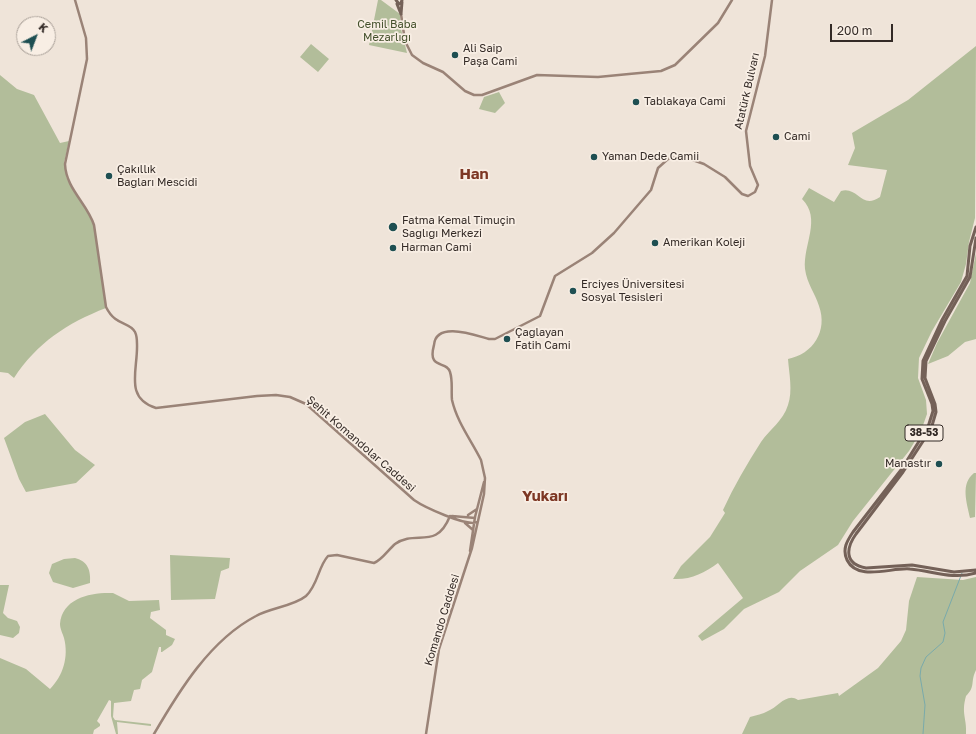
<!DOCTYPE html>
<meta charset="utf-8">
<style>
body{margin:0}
#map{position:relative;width:976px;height:734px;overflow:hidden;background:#efe4d9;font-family:"Golos Text",sans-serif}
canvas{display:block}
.north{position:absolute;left:16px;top:16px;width:40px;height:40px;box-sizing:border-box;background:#f8eee4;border:1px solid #a9a098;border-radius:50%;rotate:42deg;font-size:11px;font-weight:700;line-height:16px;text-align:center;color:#332a26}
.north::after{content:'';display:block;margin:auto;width:14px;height:18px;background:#1e4f52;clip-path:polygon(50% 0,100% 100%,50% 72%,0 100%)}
.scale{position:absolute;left:830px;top:24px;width:63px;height:18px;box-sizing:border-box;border:2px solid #332a26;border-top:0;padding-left:5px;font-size:12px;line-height:14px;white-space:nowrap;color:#332a26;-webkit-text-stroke:3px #f8eee4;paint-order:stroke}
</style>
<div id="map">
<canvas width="976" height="734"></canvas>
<div class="north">K</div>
<div class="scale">200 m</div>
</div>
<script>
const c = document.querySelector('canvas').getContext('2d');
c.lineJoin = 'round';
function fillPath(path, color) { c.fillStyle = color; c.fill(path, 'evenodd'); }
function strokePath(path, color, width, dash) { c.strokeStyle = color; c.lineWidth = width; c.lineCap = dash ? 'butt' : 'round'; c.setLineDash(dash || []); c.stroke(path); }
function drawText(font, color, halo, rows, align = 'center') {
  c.font = font + ' "Golos Text",sans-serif'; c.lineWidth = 3.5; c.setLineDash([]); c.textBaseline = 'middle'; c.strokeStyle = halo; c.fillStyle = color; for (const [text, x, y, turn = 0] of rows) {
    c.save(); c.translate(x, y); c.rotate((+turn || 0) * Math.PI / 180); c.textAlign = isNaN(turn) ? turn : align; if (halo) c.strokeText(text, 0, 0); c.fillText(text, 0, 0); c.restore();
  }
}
fillPath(new Path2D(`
 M378,0H381L400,14L401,29L407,53L369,45Z
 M311,44L329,59L318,72L300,57Z
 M976,46L975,218L969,242L966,264L961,282L932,331L919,358L918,378L926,400L927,414L921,431L909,451L853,521L838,545L800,571L779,592L744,609L724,629L702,641L698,636L743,598L718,563C704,573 691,580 673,579L681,566L710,537L725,513L723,510C734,486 747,464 761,442C770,429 783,421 788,405C793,391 789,373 788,359C813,354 828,331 819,306C815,293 807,284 805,269C803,244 822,219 802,199L809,188L834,202L841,191C858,186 861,210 880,197L887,170L848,165L855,148L852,133L908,100Z
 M0,75L17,89L34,95L60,143L69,141L64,163L67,179L93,220L106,308C67,323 37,343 14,378L8,373L0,372Z
 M499,92L505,103L495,113L479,109L484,97Z
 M976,253V339L965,342L948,356L928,364L937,343L970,283Z
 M45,414L75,450L95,465L76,483L26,492L19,479L4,438L25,422Z
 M974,473H976L975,517L970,518C967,503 960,484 974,473Z
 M170,555L230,558L229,568L221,571L215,599L171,600Z
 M75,558C88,561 91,571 90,583L73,588L53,582L49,573L52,564L64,559Z
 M917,577L963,580L976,577V670C970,682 976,686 966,696C961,714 967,718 966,734H742L750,717C756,715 763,714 768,711C778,707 787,692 798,700L838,693L839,696L878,668L901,641L906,630L909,601Z
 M0,585H9L3,613L8,618L17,621L20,627L19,633L13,638L0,635Z
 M113,593L129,601L159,600L160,610L151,612L150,618L166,630V635L175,639L172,645L162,652H161V647H159L152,672L142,680L140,689L134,690L131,701L114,703L113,717L115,720L151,724V726L117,722L118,734H116L111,716V701L109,700L97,721L100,724V726L94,730L93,734H0V658L26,669L50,689C63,676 69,657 64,638C63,634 60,629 60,624C62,598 91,592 113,593Z`), '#b2bd9a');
strokePath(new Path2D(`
 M923,734L925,705L920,676L921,668L926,657L943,642L945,633L943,622L962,573`), '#79aaab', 1);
strokePath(new Path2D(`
 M75,0L86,38L87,59L65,164C66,189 87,203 94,225L106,307C116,327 129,321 135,332C137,336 137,340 137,344C138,370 124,398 156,408L257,396L276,395L290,397L306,404L414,500C424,507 467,527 477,522
 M401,14L405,41L412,55L423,63L443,72L465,91L474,95H482L537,75L598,77L629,74L661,71L675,65L718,23L732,0
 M468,515L477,509
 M452,516L475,518
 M465,523L473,530
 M470,551L475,517L484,482
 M154,734C179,691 210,640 256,616C270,608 294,606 306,596C318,585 318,567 328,556L337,555L374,563C382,560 388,550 395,544C416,529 436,551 450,516
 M426,734L439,649L472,548L484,494L485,478L481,460C471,440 457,422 452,400C451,391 453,381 450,372C448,364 438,366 434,360C431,356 433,349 434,345C436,321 474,335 489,339H495L540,316L555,276L592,253L614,233L651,190L658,168L668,159L677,157H684L704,164L725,177L742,194L748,196L755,192L758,185L750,166L746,131L765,56L772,0`), '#9a8377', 2.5);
strokePath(new Path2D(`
 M396,0L399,4L401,3L402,0
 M397,4L401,14
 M401,14L402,2
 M976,227L970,246L967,276L942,320L923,361L922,379L932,404L933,411L928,427L901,470L853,532C847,541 842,549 847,560C858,582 892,567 910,569C933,571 952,580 976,573
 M976,238L970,277L945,321L926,361L925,378L935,404L936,412L931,429L903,472L856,534C846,548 844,564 866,568L912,565L954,572L976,570`), '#746158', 3);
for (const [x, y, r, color] of [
 [455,55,4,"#1e4f52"],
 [636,102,4,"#1e4f52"],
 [776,137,4,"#1e4f52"],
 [594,157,4,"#1e4f52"],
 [109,176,4,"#1e4f52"],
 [393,227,5,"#1e4f52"],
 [655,243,4,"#1e4f52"],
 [393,248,4,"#1e4f52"],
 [573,291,4,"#1e4f52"],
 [507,339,4,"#1e4f52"],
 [939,464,4,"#1e4f52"]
]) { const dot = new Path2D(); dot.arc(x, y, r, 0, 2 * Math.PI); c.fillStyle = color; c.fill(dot); strokePath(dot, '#f8eee4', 1.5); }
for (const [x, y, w] of [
 [924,433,38]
]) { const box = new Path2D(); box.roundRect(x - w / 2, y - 8, w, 16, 3); c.fillStyle = '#f8eee4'; c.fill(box); strokePath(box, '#332a26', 1); }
drawText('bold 10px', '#332a26', null, [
 ["38-53",924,433]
]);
drawText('11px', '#43502b', '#f8eee4', [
 ["Cemil Baba",387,25],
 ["Mezarlığı",387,38]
]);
drawText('11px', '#332a26', '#f8eee4', [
 ["Ali Saip",463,49],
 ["Paşa Cami",463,62],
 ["Tablakaya Cami",644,102],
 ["Cami",784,137],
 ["Yaman Dede Camii",602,157],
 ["Çakıllık",117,170],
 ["Bağları Mescidi",117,183],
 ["Fatma Kemal Timuçin",402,221],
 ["Sağlığı Merkezi",402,234],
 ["Amerikan Koleji",663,243],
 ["Harman Cami",401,248],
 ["Erciyes Üniversitesi",581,285],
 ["Sosyal Tesisleri",581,298],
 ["Çağlayan",515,333],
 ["Fatih Cami",515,346],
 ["Manastır",931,464,"right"]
], 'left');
drawText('11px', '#332a26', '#f8eee4', [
 ["Atatürk Bulvarı",747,91,-77],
 ["Şehit Komandolar Caddesi",361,444,41],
 ["Komando Caddesi",442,620,-73]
]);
drawText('bold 15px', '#7d3724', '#f8eee4', [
 ["Han",474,174],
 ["Yukarı",545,496]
]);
</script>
